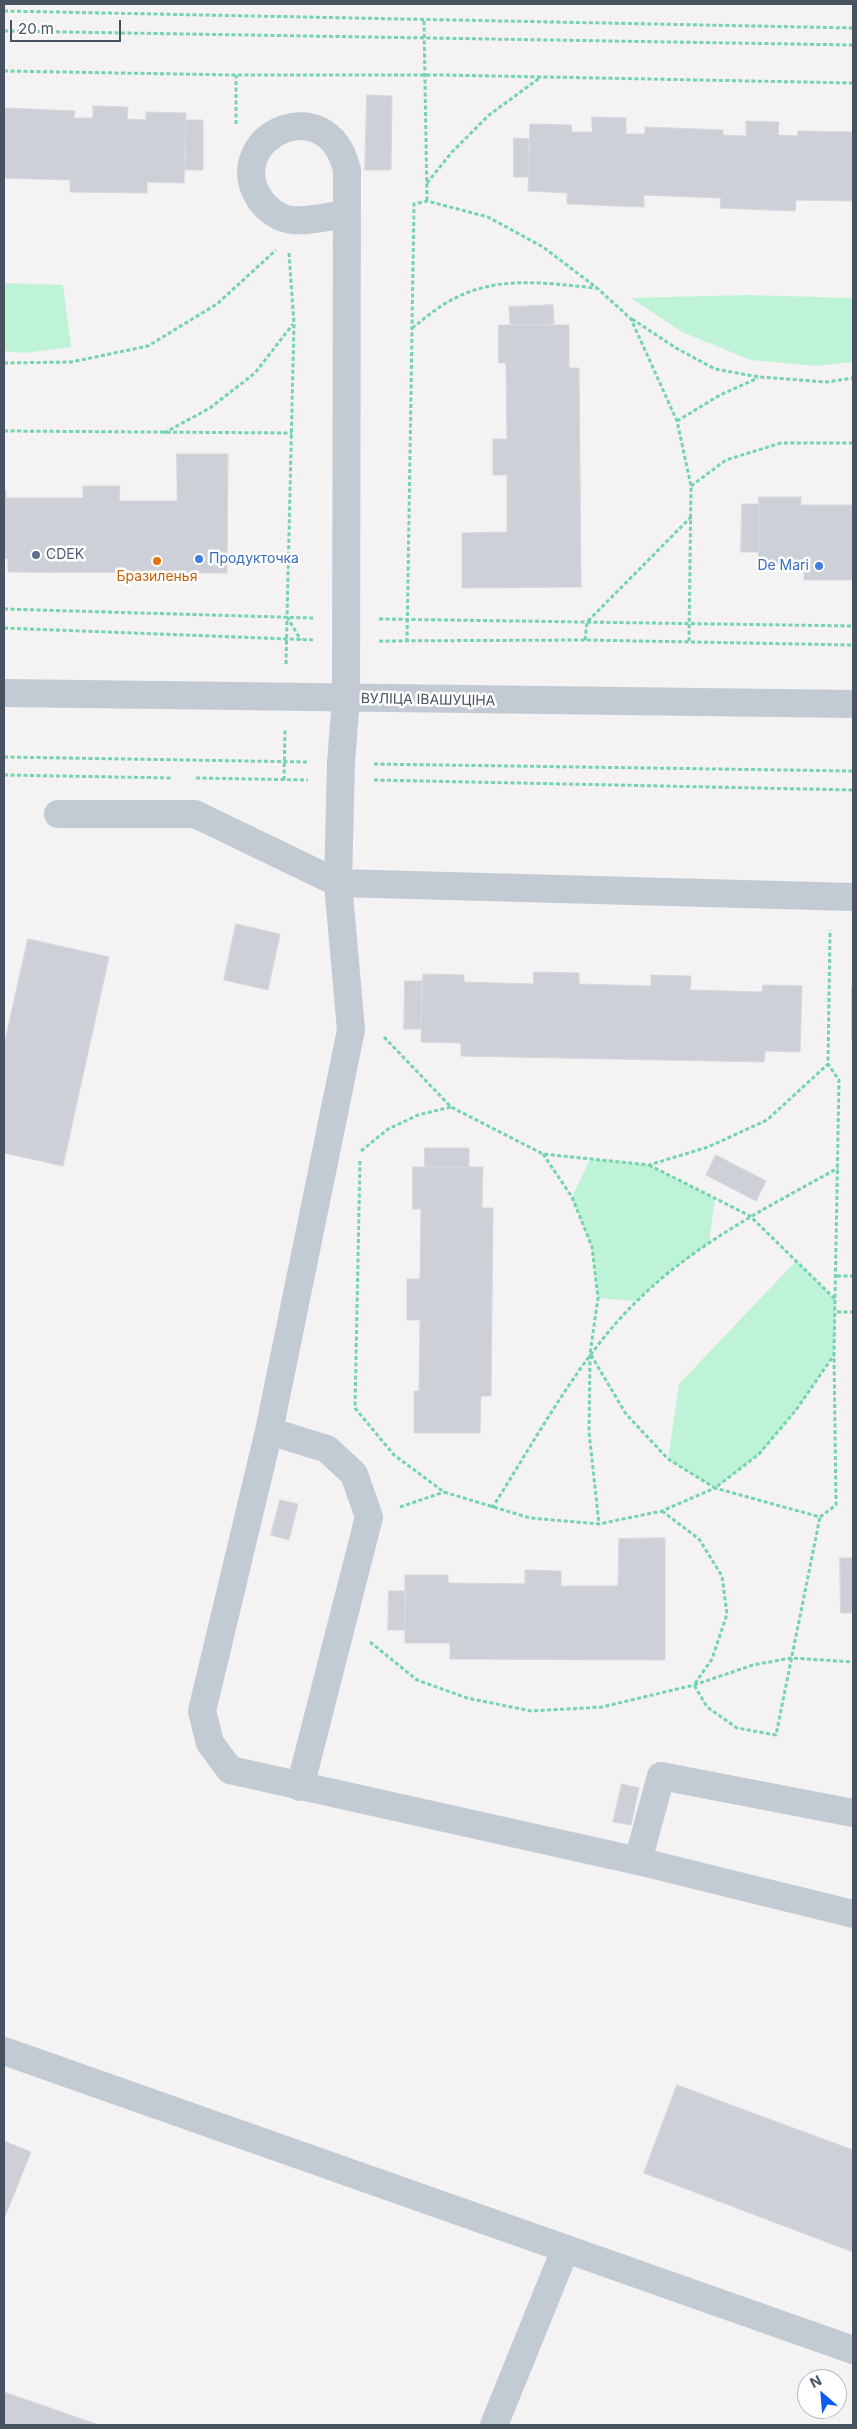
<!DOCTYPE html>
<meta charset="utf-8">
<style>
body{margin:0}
#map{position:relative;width:857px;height:2429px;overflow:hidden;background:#f4f2f2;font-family:Inter,sans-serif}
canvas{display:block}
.frame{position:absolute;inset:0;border:5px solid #485361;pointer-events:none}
.north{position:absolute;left:797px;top:2369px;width:50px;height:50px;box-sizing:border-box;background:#fff;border:1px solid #b6bac0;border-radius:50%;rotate:333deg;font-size:14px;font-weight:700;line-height:20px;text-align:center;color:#485361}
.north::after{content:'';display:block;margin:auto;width:18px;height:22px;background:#0d5bf3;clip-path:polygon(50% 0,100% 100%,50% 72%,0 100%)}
.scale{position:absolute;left:10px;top:20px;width:111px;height:22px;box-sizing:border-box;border:2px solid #485361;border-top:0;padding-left:6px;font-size:15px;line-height:18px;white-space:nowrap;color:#485361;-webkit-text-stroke:4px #fff;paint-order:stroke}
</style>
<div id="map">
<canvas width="857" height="2429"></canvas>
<div class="frame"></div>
<div class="north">N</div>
<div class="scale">20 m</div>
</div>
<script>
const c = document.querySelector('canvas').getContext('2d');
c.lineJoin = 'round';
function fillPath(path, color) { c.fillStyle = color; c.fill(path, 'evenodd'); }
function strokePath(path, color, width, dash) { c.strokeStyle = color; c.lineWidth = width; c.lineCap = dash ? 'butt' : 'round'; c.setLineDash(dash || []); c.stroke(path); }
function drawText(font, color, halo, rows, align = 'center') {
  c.font = font + ' Inter,sans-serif'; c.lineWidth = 5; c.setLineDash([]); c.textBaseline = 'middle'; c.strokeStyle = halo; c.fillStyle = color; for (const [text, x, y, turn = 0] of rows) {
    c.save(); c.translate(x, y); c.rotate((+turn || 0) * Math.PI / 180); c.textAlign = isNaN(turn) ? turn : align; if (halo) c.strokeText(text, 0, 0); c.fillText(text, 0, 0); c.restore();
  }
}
fillPath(new Path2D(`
 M4,283L63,285L71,347L25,353L4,351Z
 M747,295L853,298V362L816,366L751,360L682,332L631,298Z
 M590,1159L649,1165L715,1199L709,1243L673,1268L636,1301L598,1298L592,1247L572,1197Z
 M796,1261L836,1301L834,1354L796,1410L759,1454L715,1488L668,1459L679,1384Z`), '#bff3d8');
const building = new Path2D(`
 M367,95L392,96L391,170H365Z
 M93,106L128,107L127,119L146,120V112L186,113L184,183L147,182V193L70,192V180L4,178V108L75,111L74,118H93Z
 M592,117L626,118V134H645V127L723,130V135L746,136V121L779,122L778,135L797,136L798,131L853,132V201L796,200L795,211L720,208L721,198L644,195V207L567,204V193L528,191L530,124L571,125L572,132H592Z
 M186,120H203V170H185Z
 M514,138L529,139L528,177H514Z
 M553,305L554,324L510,325L509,307Z
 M499,325H569V368H579L581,587L462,588V533L507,532V475H493V439H507L506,363H499Z
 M177,454H228L227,573L8,572V559L4,558V490H6V498H83V486H120L119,501H177Z
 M759,497H801V505H853V580H804V565L759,564Z
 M742,504H759V552H741Z
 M236,924L280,934L268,990L224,980Z
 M28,939L109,957L63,1166L4,1153V1046Z
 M534,972L579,973V984L651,986V975L691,976L690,990L762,992L763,985L802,986L800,1052L765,1051L764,1062L461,1056V1043L421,1042L423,974L464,975V982L533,984Z
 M405,981H422L421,1029H404Z
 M852,986H853V1041H852Z
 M425,1148H469V1167H425Z
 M716,1155L766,1181L756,1201L706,1175Z
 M413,1167H483L482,1208H493L491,1396H481L480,1433H414V1391H419L420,1320H407V1279H420L421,1209H413Z
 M280,1500L298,1504L289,1540L271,1535Z
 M665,1538V1660L450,1659V1643H405V1575H448V1583L525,1584V1570L561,1571V1586H618L619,1539Z
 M840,1558H853V1613H841Z
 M389,1591H406L405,1630H388Z
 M622,1784L639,1788L631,1825L613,1822Z
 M677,2085L853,2150V2252L644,2173Z
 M4,2141L31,2152L4,2219Z
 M4,2392L99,2425H4Z`);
fillPath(building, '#ced0d7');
strokePath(building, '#d6d7de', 1);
strokePath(new Path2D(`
 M4,11L853,28
 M424,21L427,201
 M4,31L853,45
 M4,71L236,75H442L853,83
 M236,124V75
 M427,183L452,152L489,115L541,77
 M289,253L294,324L287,617L301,640
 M632,319L676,348L715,369L759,377L827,382L853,378
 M412,328C423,320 434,310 446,303C495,274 543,283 596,288
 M4,363L71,362L148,346L217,304L276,250
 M677,421L720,395L758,378
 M4,431L292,433
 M164,433L210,408L255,373L293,324
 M691,486L726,460L781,443H853
 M4,609L313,618
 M379,619L853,626
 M4,628L313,640
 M585,640L587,622L691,517
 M379,641L585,640L853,645
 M407,642L414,204L427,201L488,217L543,247L597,288L631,319L677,421L691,486L689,641
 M286,664L287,618
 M4,757L308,762
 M374,764L853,771
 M4,775L173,778
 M196,778L308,780
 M284,780L285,730
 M374,780L853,790
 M384,1037L451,1107L543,1154L649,1165L708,1147L767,1120L828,1064
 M361,1151L388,1129L418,1115L451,1107
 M543,1154L572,1197L592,1247L598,1298L590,1354L589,1432L599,1524
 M360,1161L355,1408L394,1455L444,1492L530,1518L599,1524L662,1511L715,1488L820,1517L836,1505L834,1354L839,1080L828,1064L830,930
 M649,1165L750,1216L836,1300
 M837,1276H853
 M837,1312H853
 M591,1355L626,1414L668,1459L715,1488L759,1454L796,1410L834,1355
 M400,1507L444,1492
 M492,1508C535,1441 580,1356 637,1301C694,1244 768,1207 838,1168
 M662,1511L699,1539L722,1576L727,1614L712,1659L694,1685L707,1707L737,1728L776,1735L820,1517
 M370,1642L417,1680L467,1698L531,1711L602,1707L694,1685L753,1665L791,1658L853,1662`), '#74d4ae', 3, [4, 2.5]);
strokePath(new Path2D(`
 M346,214C331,216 308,222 293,220C279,219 266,209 259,198C222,138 327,86 347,170L346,699L341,763L338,883L351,1030L269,1431L202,1711L210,1743L230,1770L638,1861L853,1914
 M4,693L853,704
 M58,814H195L338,883L853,897
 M269,1431L327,1449L354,1474L369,1517L300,1787
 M638,1861L661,1776L853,1813
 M4,2051L853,2350
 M494,2425L565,2250`), '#c2cbd4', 28);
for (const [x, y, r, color] of [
 [36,555,5,"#5c6f8a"],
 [199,559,5,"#3f7fe0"],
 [157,561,5,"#e8710a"],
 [819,566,5,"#3f7fe0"]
]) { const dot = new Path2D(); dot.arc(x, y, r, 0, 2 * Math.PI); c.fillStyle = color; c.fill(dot); strokePath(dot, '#fff', 2); }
drawText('14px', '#4e5e75', '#fff', [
 ["CDEK",46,555]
], 'left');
drawText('14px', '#366cbe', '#fff', [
 ["Продукточка",209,559],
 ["De Mari",809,566,"right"]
], 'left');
drawText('14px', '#c56008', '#fff', [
 ["Бразиленья",157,577]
]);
drawText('14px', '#485361', '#fff', [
 ["ВУЛІЦА ІВАШУЦІНА",428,700,1]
]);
</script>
